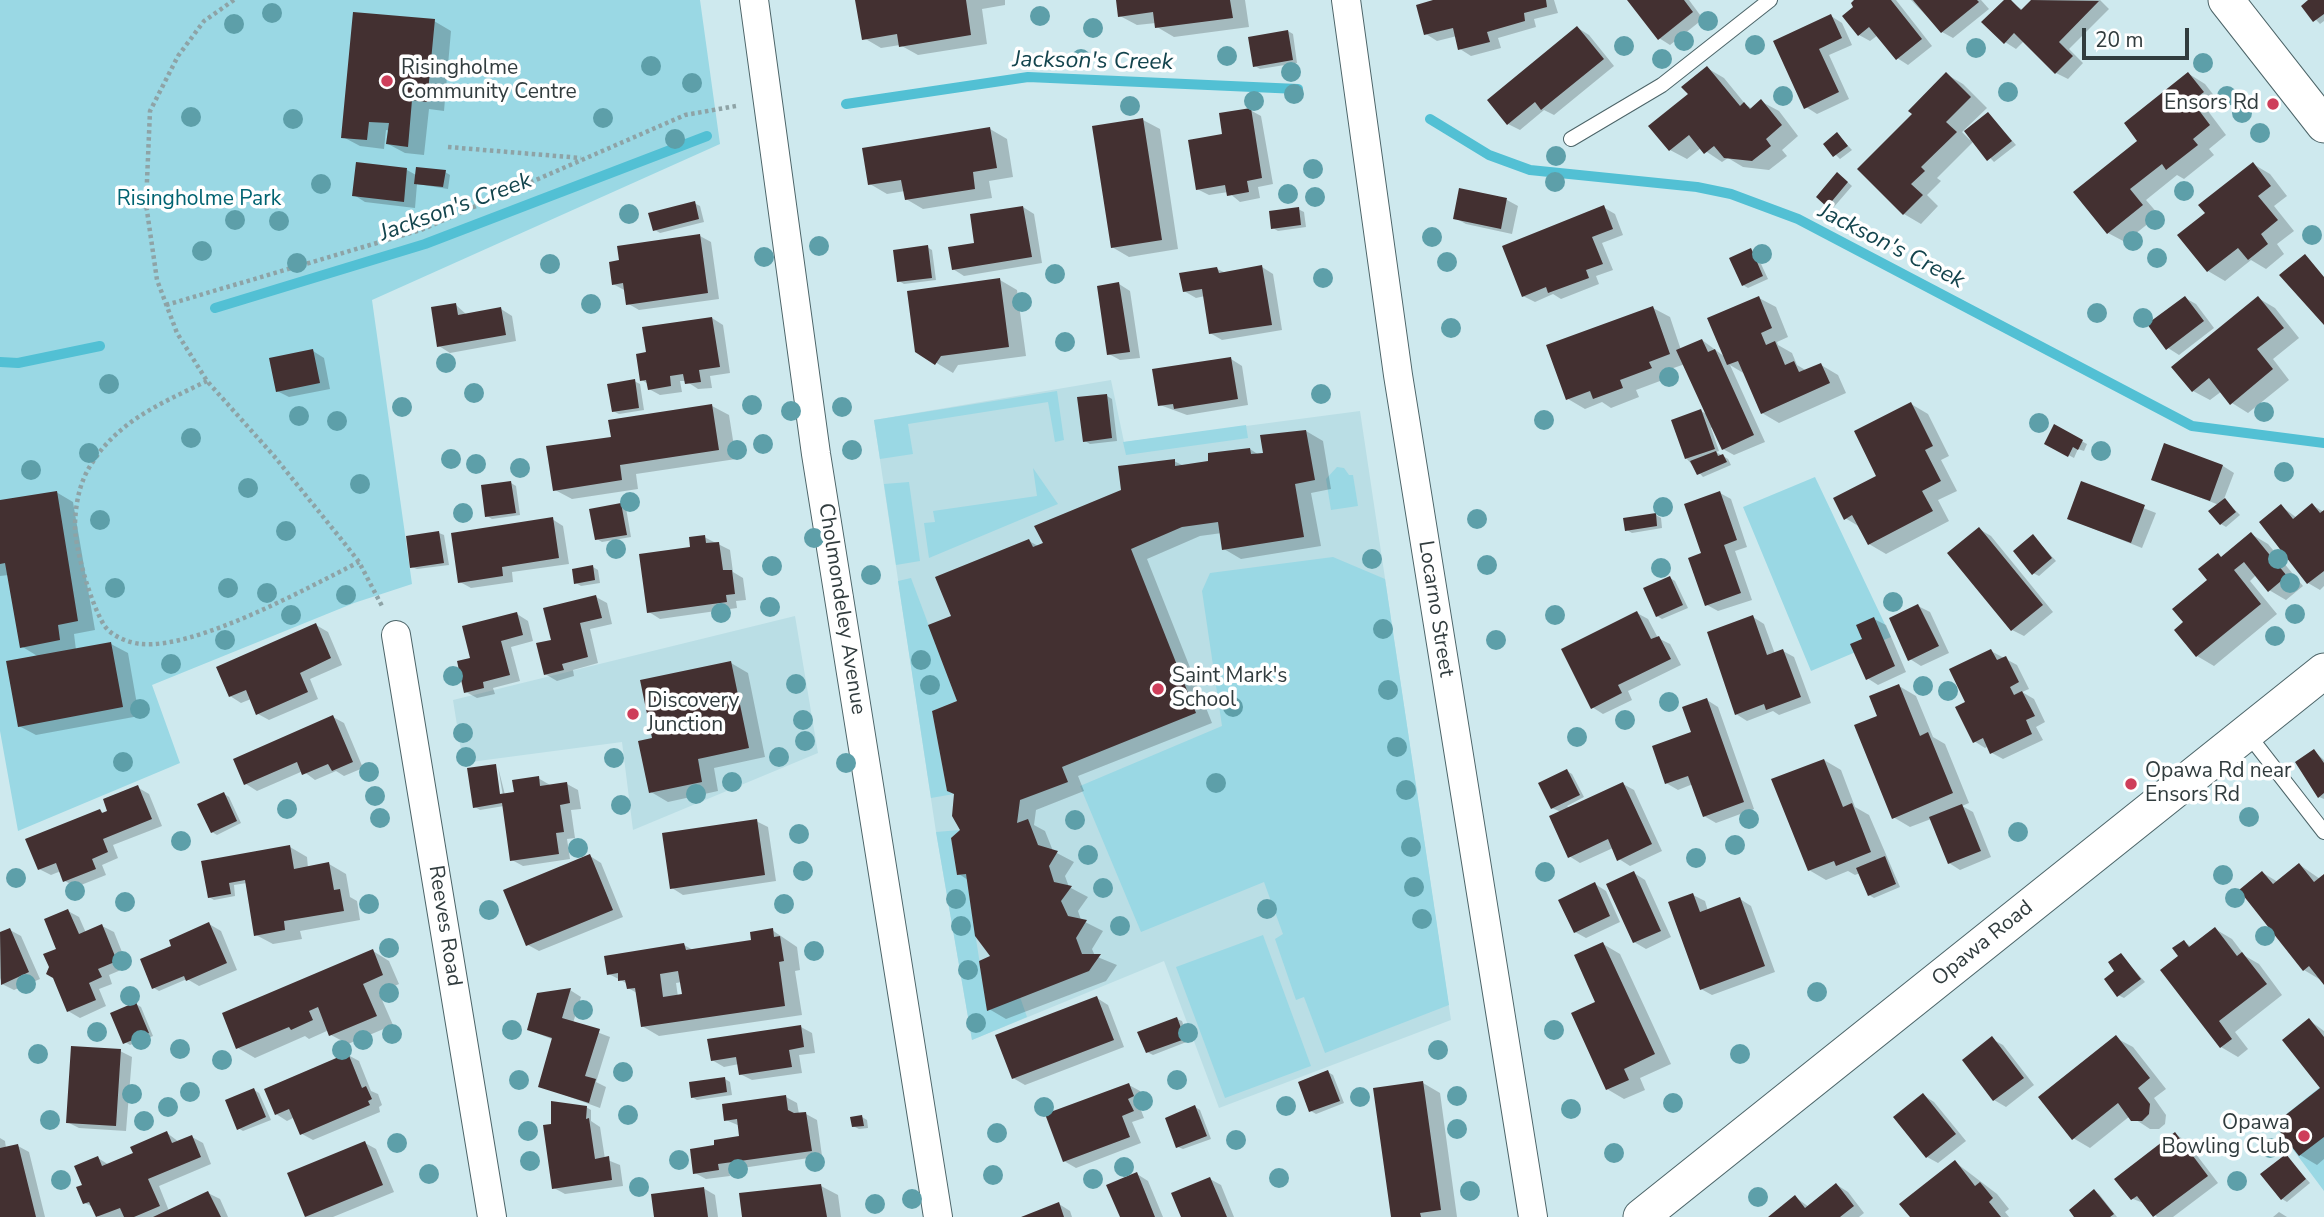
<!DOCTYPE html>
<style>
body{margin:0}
#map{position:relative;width:2324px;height:1217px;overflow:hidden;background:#cee9ee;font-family:"Nunito Sans",sans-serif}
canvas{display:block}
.scale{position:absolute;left:2082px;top:28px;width:107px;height:32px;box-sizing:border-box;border:4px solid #313c3e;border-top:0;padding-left:9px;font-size:21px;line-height:24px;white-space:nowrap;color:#313c3e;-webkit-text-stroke:5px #fff;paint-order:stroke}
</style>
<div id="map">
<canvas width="2324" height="1217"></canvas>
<div class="scale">20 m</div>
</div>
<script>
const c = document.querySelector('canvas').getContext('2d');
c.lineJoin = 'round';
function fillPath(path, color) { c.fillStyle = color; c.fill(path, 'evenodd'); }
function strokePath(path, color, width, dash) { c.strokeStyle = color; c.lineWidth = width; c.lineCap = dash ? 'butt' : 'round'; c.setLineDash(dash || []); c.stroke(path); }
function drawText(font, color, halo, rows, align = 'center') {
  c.font = font + ' "Nunito Sans",sans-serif'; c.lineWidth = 7; c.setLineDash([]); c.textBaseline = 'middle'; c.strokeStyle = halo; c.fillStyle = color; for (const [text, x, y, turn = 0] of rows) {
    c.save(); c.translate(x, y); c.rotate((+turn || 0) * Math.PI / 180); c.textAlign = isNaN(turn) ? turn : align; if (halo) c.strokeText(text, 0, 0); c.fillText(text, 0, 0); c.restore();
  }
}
fillPath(new Path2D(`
 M1111,380L1124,442L1360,411L1451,1020L1219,1108L1164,961L972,1040L936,832L874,420Z
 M795,616L818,753L633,830L622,742L463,763L453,700Z`), '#badee5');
fillPath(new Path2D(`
 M0,0H700L720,144L372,300L412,584L354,603L152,685L180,763L18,831L0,731Z
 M1057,391L1064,440L1055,442L1048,402L908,424L913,454L880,459L874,420Z
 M1246,425L1248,438L1126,455L1123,442Z
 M1337,467L1344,468L1349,475H1353L1358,506L1331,510L1326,479Z
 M1033,468L1058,504L929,558L924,523L935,522L933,511L1037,496Z
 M1815,477L1891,637L1811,671L1743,507Z
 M909,482L920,561L896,565L884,484Z
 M1333,557L1385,579L1449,1005L1325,1053L1304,997L1296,1000L1275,939L1283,934L1264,882L1141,932L1080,786L1222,726L1202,591L1210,573Z
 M911,578L957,701L932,711L947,791L954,794L931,798L898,581Z
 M960,830L951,838L957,875L966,874L987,1010L1020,997L1027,1017L972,1040L936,832Z
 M1263,935L1311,1066L1225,1098L1176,967Z
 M2324,1084V1191L2274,1124Z`), '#9ad8e4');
fillPath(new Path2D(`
 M863,0H1005V5L982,9L987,44L918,55L900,45L881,48L864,38Z
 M1118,0H1245L1249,27L1174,37L1157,27L1156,23L1137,25L1120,16Z
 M1440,0H1554L1558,13L1534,19L1536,27L1498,38L1501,48L1471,56L1460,49L1457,36L1437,41L1426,34Z
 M1629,0H1689L1703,19L1670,45L1659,38Z
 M1857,0H1896L1932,46L1908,65L1897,58L1878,35L1870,41L1859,35Z
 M1911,0H1981L1989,9L1953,38L1942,32Z
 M2006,0L2023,10L2033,0H2100L2109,9L2069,49L2083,63L2068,79L2056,73L2024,41L2016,49L2005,42Z
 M2311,0H2324V21L2320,24L2303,6Z
 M1831,16L1842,23L1852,45L1829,55L1849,99L1817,114L1806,107L1776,42Z
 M434,21L451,31L444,111L429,109L424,155L405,153L388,144L390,131L386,130L384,149L360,146L343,137Z
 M1578,28L1589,35L1614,66L1554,115L1544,110L1520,130L1508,124Z
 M1288,31L1293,34L1297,63L1260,69L1255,66Z
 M1707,68L1724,78L1746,105L1753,109L1762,102L1779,111L1798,136L1782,150L1787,156L1769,170L1743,167L1728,158L1722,162L1701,148L1687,159L1670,150L1690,95Z
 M1946,74L1963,84L1987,108L1962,132L1970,140L1989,114L2016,145L1994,162L1974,141L1937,178L1941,181L1927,195L1938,206L1921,224L1904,214L1914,114Z
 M2189,74L2205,84L2219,102L2208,111L2226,135L2209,149L2214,155L2184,179L2177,175L2146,200L2159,215L2125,242L2108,233L2140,142Z
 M1250,110L1261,116L1273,184L1258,187L1260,198L1240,202L1228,192L1209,195L1197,189L1224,136Z
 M1143,120L1160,129L1178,249L1129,257L1112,247Z
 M990,129L1007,139L1013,177L989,181L992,198L923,209L906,199L905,191L887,194L870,184Z
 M1837,134L1852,150L1840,159L1825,144Z
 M2253,164L2270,174L2287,196L2274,206L2294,231L2277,244L2284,254L2266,269L2251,260L2225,281L2208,271L2180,235L2208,213Z
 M407,170L416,175L445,172L450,175L448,189L417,184L415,208L365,202L354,195Z
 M1842,177L1852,186L1833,208L1828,205Z
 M1507,200L1518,206L1512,234L1466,224L1455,218Z
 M694,203L700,206L704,222L660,233L655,230Z
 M1023,207L1034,214L1042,263L964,276L953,269L976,244Z
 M1603,207L1615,214L1623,235L1602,243L1613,270L1596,276L1599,284L1561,299L1553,294L1535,302L1523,296Z
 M1298,209L1304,212L1306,227L1278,231L1273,228Z
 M700,236L711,242L719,299L639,310L627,303L626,291L613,284Z
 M927,247L932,250L936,280L904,284L899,281Z
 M1751,250L1756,253L1768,279L1748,288L1743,285Z
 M1262,267L1273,274L1282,330L1222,340L1210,333L1205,296L1196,298L1184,291L1217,269L1226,273Z
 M1000,280L1017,290L1026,356L958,365L953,373L917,351Z
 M1119,284L1130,291L1140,358L1120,360L1109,354Z
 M1759,298L1776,307L1788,337L1777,342L1778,345L1792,353L1797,365L1807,371L1821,365L1838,375L1846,393L1779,423L1762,413L1745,374L1730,365L1765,442L1734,455L1723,449L1713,427L1711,428L1719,451L1716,452L1728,459L1731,465L1703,477L1686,458L1701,411L1708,415L1685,364L1665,371L1668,378L1636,390L1639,397L1611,408L1602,402L1585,409L1568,399L1653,308L1670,317L1681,350L1702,340L1725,357Z
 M2185,298L2196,304L2214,328L2179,355L2168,348Z
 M2258,298L2275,308L2299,338L2273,359L2289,380L2248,413L2232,403L2222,391L2210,400L2193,391Z
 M456,305L467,315L501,309L512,316L516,341L450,353L439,346Z
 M712,318L723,325L730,373L710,376L712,388L698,389L686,381H680L682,392L660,395L649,389L648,384L642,380L648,354Z
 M313,351L324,358L330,389L289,397L277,391Z
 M1231,359L1242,366L1248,405L1187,415L1160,405Z
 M634,381L640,384L644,410L619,414L613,411Z
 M1107,396L1112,399L1117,441L1090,444L1085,441Z
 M1911,404L1928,414L1949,456L1941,460L1957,491L1938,500L1949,521L1886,554L1869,544L1860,527L1845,518L1879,477Z
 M712,406L729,415L736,459L636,474L638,489L572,499L555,490L613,438Z
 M2055,427L2087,444L2084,451L2078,449L2074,458L2046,443Z
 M1306,431L1323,441L1331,489L1311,493L1321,546L1241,559L1224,549L1222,533L1200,536L1147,559L1212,723L1078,776L1084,791L1036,810L1034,825L1045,831L1053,851L1074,862L1065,876L1069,887L1088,897L1078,911L1081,920L1103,931L1092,949L1095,956L1117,965L1106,981L1006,1019L989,1009L993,957L968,880L959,874L962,830L959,702L953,617L1029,541L1038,546L1174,461L1184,466L1210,463L1250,449L1259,455Z
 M2223,466L2234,473L2224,499L2240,515L2226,527L2221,524L2219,505L2153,479Z
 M511,483L516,486L520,515L492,519L487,516Z
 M2082,484L2156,513L2142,548L2069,519Z
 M56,492L73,502L95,630L74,634L76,650L111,644L128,653L139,716L36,735L19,726L39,657L21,646L9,575L0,576V502Z
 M1720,493L1731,499L1747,547L1735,551L1752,600L1718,611L1707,605L1703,555Z
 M621,505L626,508L631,537L602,542L597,539Z
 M2312,505L2324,512V586L2320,590L2308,583L2261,522L2281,506L2297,518Z
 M1656,515L1661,518L1662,528L1632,533L1627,530Z
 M552,519L563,526L569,564L512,572L513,582L471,588L460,582Z
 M1979,529L1991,536L2053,612L2024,636L2012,630Z
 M439,533L444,535L449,565L417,569L412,567Z
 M2251,534L2268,544L2303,586L2286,600L2269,590L2256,575L2250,581L2277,614L2214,666L2197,656L2186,622L2222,558Z
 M2033,536L2056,561L2039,576L2033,573Z
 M704,537L730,550L733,572L743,578L746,600L736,601L737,608L660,619L649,612L692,549Z
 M593,567L598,570L600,583L581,586L576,583Z
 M1670,578L1675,581L1688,608L1662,619L1657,616Z
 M596,597L607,603L612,624L590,629L598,663L573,670L574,676L557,681L545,674L553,641Z
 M1918,606L1930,612L1949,653L1921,666L1910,659Z
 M1637,613L1648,619L1658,638L1670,644L1681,665L1628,691L1632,700L1603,714L1592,707Z
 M517,614L528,621L533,641L511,647L520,681L493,688L495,694L477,698L466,692L473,659Z
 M1753,617L1764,624L1775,654L1783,651L1794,657L1811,703L1779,715L1773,711L1747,721L1736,714Z
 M1874,619L1886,625L1906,672L1878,685L1867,678L1864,640Z
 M316,625L328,632L342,665L310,679L318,699L269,720L258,714L251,699L241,703L230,696Z
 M1991,651L2017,665L2029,689L2022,692L2034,699L2045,722L2036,727L2043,740L2003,759L1992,753L1989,746L1985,748L1974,741Z
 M731,663L748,673L765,757L714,768L718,791L668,802L651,792L654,740Z
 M1899,686L1916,696L1933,737L1945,744L1969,803L1962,806L1973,812L1991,857L1960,870L1949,863L1931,819L1910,827L1893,817L1879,717Z
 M1707,700L1718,707L1754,809L1716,823L1704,816L1693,784L1678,790L1666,783Z
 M333,717L344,723L363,768L344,776L336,771L315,780L303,771L257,791L246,784Z
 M2314,751L2324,760V799L2319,797Z
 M1824,760L1841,770L1855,807L1869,815L1900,887L1874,898L1869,895L1860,873L1855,875L1848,871L1826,880L1809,870Z
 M498,767L505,795L516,793L538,778L550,785L567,784L578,790L581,809L571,810L575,838L567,839L570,859L523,866L512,860L504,806L480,810L475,807L503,796Z
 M1567,771L1572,774L1584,797L1567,806L1569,808L1623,784L1634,790L1662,851L1630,866L1619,859L1613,848L1580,863L1569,856L1561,812L1552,808Z
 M137,787L149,794L162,826L113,845L118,858L102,865L106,875L76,887L65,881L61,871L51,875L39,869L100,811L105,814Z
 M224,794L229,797L241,823L217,835L212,832Z
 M756,821L768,827L776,881L683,895L672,888Z
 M290,847L307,857L308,868L329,864L346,874L350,897L357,901L360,920L300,931L302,939L273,944L256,935L247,883L234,885L235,896L214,900L209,897L204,862Z
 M590,856L601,863L623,917L539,951L528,945Z
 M2300,865L2320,879L2324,876V982L2304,970L2263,873L2278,882Z
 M1634,873L1645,880L1671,937L1646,949L1634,942Z
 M1595,884L1606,891L1620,922L1586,938L1575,932Z
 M1693,895L1705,901L1708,911L1740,899L1751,906L1775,972L1712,995L1701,989Z
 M68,911L79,917L86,933L102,926L114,932L128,967L109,975L112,984L99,989L106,1006L80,1018L68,1011L58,950Z
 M209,924L221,931L237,970L199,986L187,979L159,991L154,988L171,948Z
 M2215,929L2232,939L2245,956L2259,964L2282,995L2235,1032L2248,1049L2238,1057L2221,1047L2181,957L2184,942L2192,947Z
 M10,930L21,936L40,979L14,990L2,984L0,978V934Z
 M772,930L797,947L800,970L795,971L802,1015L659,1036L642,1026L637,993L628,988V984L609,974L684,945L693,950L753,941ZM682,982L684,996L678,997L676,983Z
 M1603,944L1620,954L1671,1064L1640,1078L1645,1090L1624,1099L1607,1089L1598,1003Z
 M373,951L389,961L399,984L379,993L393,1025L348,1044L331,1035L329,1030L309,1039L305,1036L255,1058L238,1048Z
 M2121,955L2145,982L2124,998L2118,995L2117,971Z
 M570,990L581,997L573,1023L610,1037L596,1082L606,1087L600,1108L540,1086L554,1040L529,1030Z
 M1097,998L1108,1005L1124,1047L1025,1085L1013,1078Z
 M136,1004L141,1007L153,1036L130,1045L125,1042Z
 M1177,1019L1182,1021L1189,1041L1153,1055L1147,1052Z
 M2309,1020L2324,1031V1159L2317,1165L2300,1155L2323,1088Z
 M801,1027L812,1033L815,1053L799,1055L802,1073L752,1080L740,1074L739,1064L724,1067L712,1060Z
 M2116,1038L2133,1047L2166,1089L2154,1098L2166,1115L2165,1124L2159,1129H2150L2130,1116L2090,1148L2073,1138Z
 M1992,1039L2003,1045L2034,1085L2006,1107L1994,1100L1964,1060Z
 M120,1051L132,1057L126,1131L79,1128L67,1122Z
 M348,1055L359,1061L371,1091L378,1094L382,1105L379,1107L380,1112L313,1140L302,1134L295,1117L287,1121L276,1114Z
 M1328,1072L1333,1075L1344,1103L1316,1114L1311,1111Z
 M725,1079L730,1082L732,1095L697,1100L692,1097Z
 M1423,1083L1440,1093L1457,1217H1392Z
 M1129,1085L1140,1091L1144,1103L1139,1105L1144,1118L1132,1122L1141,1143L1076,1168L1064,1161Z
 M254,1090L259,1093L271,1120L243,1131L238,1128Z
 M1923,1095L1934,1102L1966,1141L1938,1163L1927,1157Z
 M786,1097L797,1103L799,1114H806L817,1120L822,1156L729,1170L730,1176L706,1179L695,1173L716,1147L741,1138L740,1126L726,1120Z
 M586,1107L591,1110V1121L600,1127L605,1159L620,1165L623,1186L565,1194L554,1188L557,1125Z
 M1195,1107L1200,1110L1211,1139L1183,1149L1178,1147Z
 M862,1117L867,1120L868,1128L859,1129L853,1126Z
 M167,1133L179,1142L192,1137L203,1143L211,1164L159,1186L169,1211L208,1193L220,1199L228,1217H98L93,1207L85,1203L84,1186L98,1158L109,1165L136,1154Z
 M2175,1134L2186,1141L2218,1183L2173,1217H2157L2146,1204L2133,1199L2117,1179Z
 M0,1138L5,1141L6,1148L18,1146L29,1152L45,1217H0Z
 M365,1143L376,1149L394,1192L333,1217H306L289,1174Z
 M2286,1156L2310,1183L2287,1202L2282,1199Z
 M1955,1162L1997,1194L2009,1209L2005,1212L2009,1217H1912Z
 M1137,1174L1148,1181L1163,1217H1122Z
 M1210,1179L1221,1185L1234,1217H1183Z
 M1837,1185L1848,1192L1864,1213L1859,1217H1770L1795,1197L1809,1207Z
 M821,1186L838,1195L841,1217H744Z
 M703,1188L715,1195L718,1217H656Z
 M2094,1191L2099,1194L2117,1217H2076Z
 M1059,1204L1070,1211L1072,1217H1025Z
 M2279,1212L2287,1217H2273Z`), '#0003');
strokePath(new Path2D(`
 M846,104L1028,77L1298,89
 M1430,119L1489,155L1530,170L1697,187L1731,194L1798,219L2192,426L2324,443
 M215,308L425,244L707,136
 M0,362L18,363L100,346`), '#52c0d4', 10);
fillPath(new Path2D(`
 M855,0H966L971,35L899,47L897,34L862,40Z
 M1116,0H1230L1233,18L1155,28L1153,12L1118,17Z
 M1433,0H1546L1547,7L1524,13L1525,21L1487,32L1490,42L1458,50L1453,28L1424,35L1416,5Z
 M1627,0H1684L1693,12L1658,40Z
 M1854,0H1891L1922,39L1896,60L1869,27L1858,36L1842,16L1853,7L1851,3Z
 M1913,0H1977L1979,2L1941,33Z
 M2004,0H2011L2021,10L2031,0L2099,1L2059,42L2073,56L2055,74L2014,33L2004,44L1981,22Z
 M2308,0H2324V14L2313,22L2301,6Z
 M353,12L435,19L427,102L412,100L408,147L386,144L389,123L369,122L367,140L341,138Z
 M1831,14L1842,38L1819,49L1839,92L1804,109L1773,41Z
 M1577,26L1604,59L1541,110L1535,102L1507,125L1487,100Z
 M1288,30L1293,60L1253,67L1248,37Z
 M1707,66L1740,106L1744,102L1750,109L1761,99L1782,125L1766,139L1771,146L1752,161L1724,158L1714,146L1704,154L1689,135L1669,151L1648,126L1688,94L1681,87Z
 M1946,72L1971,97L1946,122L1957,132L1921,167L1925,171L1911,184L1923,195L1903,215L1857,169L1912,114L1908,111Z
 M2188,72L2204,92L2192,101L2210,125L2193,139L2198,145L2166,170L2162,164L2130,189L2143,205L2107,234L2073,192L2137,141L2124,123Z
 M1251,108L1262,178L1247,181L1249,192L1227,196L1225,185L1196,190L1188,140L1222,134L1219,113Z
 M1988,112L2012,141L1987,161L1964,131Z
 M1143,118L1162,240L1111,248L1092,126Z
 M990,127L997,168L973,172L975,189L905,200L901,180L868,185L862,148Z
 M1837,132L1848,146L1833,157L1823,144Z
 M356,162L407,168L404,202L352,196Z
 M2253,162L2271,186L2258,196L2278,220L2261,234L2268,244L2248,260L2238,248L2207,272L2177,235L2205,213L2198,205Z
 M416,167L446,170L443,187L414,184Z
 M1837,172L1848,182L1827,207L1816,197Z
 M1459,188L1507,198L1501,229L1453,219Z
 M695,201L699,219L653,231L648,213Z
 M1604,205L1613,229L1592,237L1603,264L1586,270L1589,278L1548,293L1546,287L1522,297L1502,246Z
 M1023,206L1032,257L952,270L948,247L974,243L970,214Z
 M1299,207L1301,225L1271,229L1269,211Z
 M700,234L708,293L626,305L623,283L612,285L609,262L619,260L617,246Z
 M928,245L932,278L897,282L893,250Z
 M1751,248L1763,276L1742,286L1729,258Z
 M2305,254L2324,277V325L2279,275Z
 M1262,265L1272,325L1209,334L1202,289L1183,292L1179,273L1217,267L1219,273Z
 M1000,278L1009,347L941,356L935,365L915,352L907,291Z
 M1119,282L1130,352L1107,355L1097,286Z
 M1759,296L1772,328L1761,333L1766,345L1775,341L1785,365L1794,361L1799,372L1821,363L1830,383L1761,414L1738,361L1727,365L1707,318Z
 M2185,296L2204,321L2166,350L2147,324Z
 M2258,296L2284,328L2257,349L2273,369L2230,405L2209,378L2192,392L2171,367Z
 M456,303L458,315L501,307L506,335L437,347L431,307Z
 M1653,306L1670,354L1649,362L1652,368L1620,380L1623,388L1593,399L1590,391L1566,400L1546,345Z
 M712,317L720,367L699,370L701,382L685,384L683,374L670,376L671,386L648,390L646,380L640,381L636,354L646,352L642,327Z
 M1702,339L1708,352L1715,349L1754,435L1722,450L1676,350Z
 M313,349L320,383L276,392L269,358Z
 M1231,357L1238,399L1174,409L1173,404L1158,406L1152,369Z
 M635,379L639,408L612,412L607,384Z
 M1107,394L1112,438L1083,442L1077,397Z
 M1911,402L1933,446L1925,450L1941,481L1922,491L1933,511L1868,545L1852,515L1844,520L1833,498L1876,476L1854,431Z
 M712,404L719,450L620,465L622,480L553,491L546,446L611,437L608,420Z
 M1701,409L1715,449L1685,459L1671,420Z
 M2054,424L2083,440L2078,450L2073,447L2068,457L2044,444Z
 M1306,430L1315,480L1295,484L1304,537L1222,550L1218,522L1182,527L1131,549L1196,713L1062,767L1068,782L1020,800L1017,823L1028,819L1038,845L1058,851L1049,866L1054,882L1072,886L1061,901L1068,916L1087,920L1076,938L1082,954H1101L1089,971L987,1011L979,961L990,956L975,936L966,874L957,875L951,838L960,830L952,816L954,794L947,791L932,711L957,701L928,625L951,616L935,577L1029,539L1033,547L1043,543L1034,526L1121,490L1118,466L1175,459V466L1208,461V453L1250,448L1251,454L1263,453L1260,435Z
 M2164,443L2223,465L2210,501L2151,480Z
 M1716,451L1718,456L1723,454L1727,462L1697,475L1690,461Z
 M511,481L516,513L485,517L481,485Z
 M2081,481L2145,505L2131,543L2067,519Z
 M57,491L78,621L58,625L60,640L20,648L5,563L0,564V500Z
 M1720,491L1737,540L1724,545L1741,593L1705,606L1688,558L1701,553L1684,504Z
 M2225,498L2236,512L2220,525L2208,511Z
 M621,503L627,535L595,540L589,509Z
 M2312,503L2320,513L2324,510V571L2307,584L2259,522L2281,504L2293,519Z
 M1656,513L1657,526L1625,531L1623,518Z
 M553,517L559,558L502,567L503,576L458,583L451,533Z
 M1979,527L2043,605L2011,631L1947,553Z
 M439,531L444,563L410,568L406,536Z
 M2251,532L2287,576L2268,592L2244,562L2234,570L2261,604L2196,657L2174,630L2183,622L2172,609L2207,580L2198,569L2218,553L2221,557Z
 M2033,534L2052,558L2032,575L2013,551Z
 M705,535L706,543L719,542L723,570H732L735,594L726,595L727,602L647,613L639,554L690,547L689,537Z
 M593,565L595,580L574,584L572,569Z
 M1670,576L1683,605L1656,617L1643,588Z
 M596,595L602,618L580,623L588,657L562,664L564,670L544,675L536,643L551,640L543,608Z
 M1918,604L1939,646L1908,661L1889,618Z
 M1637,611L1651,639L1659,636L1671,659L1618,685L1622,693L1591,709L1561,649Z
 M517,612L523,635L501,641L510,675L483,682L484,688L464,693L457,661L470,658L462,626Z
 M1753,615L1767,655L1783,649L1801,697L1766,710L1764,704L1735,715L1707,632Z
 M1874,617L1895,666L1866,680L1850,644L1862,639L1856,625Z
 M316,623L331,658L300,673L308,692L256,715L246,690L229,697L216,667Z
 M111,642L123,707L18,727L6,661Z
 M1991,649L1997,660L2006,656L2019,682L2010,687L2014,695L2022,691L2035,716L2026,720L2032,734L1990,754L1983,738L1973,743L1955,707L1965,702L1949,669Z
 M731,661L749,748L698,759L702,782L649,793L638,741L652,738L640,680Z
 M1899,684L1920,736L1928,732L1953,793L1892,819L1854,725L1877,716L1869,696Z
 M1707,698L1744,802L1703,817L1688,776L1665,784L1652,746L1691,732L1682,707Z
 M333,715L353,762L332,771L328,764L302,775L297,762L244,785L233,759Z
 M2314,749L2324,763V793L2318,798L2295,762Z
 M1824,759L1843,807L1852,803L1871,852L1836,866L1834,861L1808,871L1771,779Z
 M496,764L500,794L514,792L512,780L539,776L540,786L567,782L570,803L560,805L564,832L556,833L559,854L510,861L502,803L473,808L467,768Z
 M1567,769L1580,795L1551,809L1538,783Z
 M1623,782L1652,844L1617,861L1608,839L1568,858L1549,816Z
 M138,785L152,819L103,839L108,852L92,859L96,869L63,882L56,863L38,870L25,839L100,809L102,813L107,811L103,799Z
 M224,792L237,821L211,833L197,804Z
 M1962,804L1981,851L1948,864L1929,817Z
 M757,819L765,875L670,889L662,833Z
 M290,845L294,869L329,862L334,890L340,889L344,911L284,921L285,930L254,936L245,880L229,883L231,894L208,898L201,861Z
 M590,854L613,910L526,946L503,890Z
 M1885,856L1896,884L1868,896L1856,868Z
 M2299,863L2314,882L2324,874V985L2309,966L2303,971L2239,890L2262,871L2273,884Z
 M1634,871L1661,931L1633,943L1606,884Z
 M1595,882L1610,916L1574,933L1558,900Z
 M1693,893L1700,912L1740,897L1765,966L1700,990L1668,902Z
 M68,909L79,934L102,924L117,961L98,969L102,977L89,983L96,1000L67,1012L53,978L46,974L49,967L43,954L56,949L44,919Z
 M209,922L227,963L186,981L184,976L152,989L140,959L171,946L169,940Z
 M2215,927L2237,956L2242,952L2267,984L2219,1021L2232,1039L2220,1048L2160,970L2178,956L2172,948L2184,940L2189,947Z
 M10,928L29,972L1,985L0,932Z
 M773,928L774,937L780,936L784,961L779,962L785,1006L641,1027L635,988L627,989L625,980L618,981V973L607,975L604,956L684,943L686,950L751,940L750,932ZM678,971L682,994L663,997L660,974Z
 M1603,942L1655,1054L1624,1069L1629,1080L1606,1090L1571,1013L1595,1002L1574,955Z
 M373,949L383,975L363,984L377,1016L329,1036L318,1007L309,1011L313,1020L291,1030L289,1027L236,1049L222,1013Z
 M2121,953L2141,979L2117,997L2104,979L2114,971L2108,962Z
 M571,988L562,1018L600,1029L585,1076L596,1079L589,1103L538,1087L552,1038L527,1030L537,993Z
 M1097,996L1114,1040L1012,1079L995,1035Z
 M136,1002L149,1033L123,1044L110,1013Z
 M1177,1017L1185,1039L1146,1053L1137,1032Z
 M2309,1018L2324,1037V1137L2299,1156L2274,1124L2320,1088L2282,1040Z
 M801,1025L804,1047L789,1050L792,1067L739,1075L736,1057L711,1061L707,1039Z
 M2116,1035L2150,1078L2138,1088L2150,1104L2149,1114L2142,1121H2131L2118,1103L2072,1140L2038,1097Z
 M1992,1036L2024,1078L1993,1101L1962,1060Z
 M71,1046L121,1049L116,1126L66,1123Z
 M348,1053L362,1088L366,1086L372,1099L368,1101L370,1105L300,1135L289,1109L275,1115L264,1089Z
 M1328,1070L1340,1101L1309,1112L1298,1082Z
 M725,1077L727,1092L691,1098L689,1082Z
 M1423,1081L1441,1210L1420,1213L1421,1217H1391L1373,1088Z
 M1129,1083L1134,1096L1128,1099L1134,1111L1122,1116L1130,1137L1063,1162L1045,1114Z
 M254,1088L266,1117L237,1130L225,1100Z
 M1923,1093L1956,1134L1926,1158L1893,1117Z
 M786,1095L788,1110L794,1113L806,1112L812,1151L718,1164L719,1170L693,1174L690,1149L714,1145V1140L739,1136L737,1119L724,1121L722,1104Z
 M551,1101L587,1106L586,1119L589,1118L595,1159L609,1156L612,1180L552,1189L543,1125L551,1124Z
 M1195,1105L1207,1136L1176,1148L1165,1118Z
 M862,1115L864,1126L852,1127L850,1117Z
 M167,1131L172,1143L192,1135L201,1157L148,1179L160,1206L134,1217H124L120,1208L96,1217L89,1202L83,1204L76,1187L82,1185L74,1166L98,1156L102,1166L133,1153L130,1147Z
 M2175,1132L2208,1176L2153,1217L2137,1196L2131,1200L2114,1179Z
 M365,1141L383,1185L305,1217L287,1173Z
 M18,1144L36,1217H0V1148Z
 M2286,1154L2306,1179L2281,1200L2260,1174Z
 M1955,1160L1975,1186L1980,1182L1993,1198L1989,1202L2001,1217H1910L1899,1204Z
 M1137,1172L1155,1217H1120L1106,1185Z
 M1210,1177L1227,1217H1181L1171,1193Z
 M1836,1183L1854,1206L1840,1217H1768L1795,1195L1805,1208Z
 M821,1184L827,1217H742L739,1193Z
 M704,1187L708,1217H654L651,1194Z
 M2094,1189L2114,1214L2110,1217H2074L2069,1210Z
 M208,1191L221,1217H153Z
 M1059,1202L1064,1217H1021Z`), '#433031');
const service = new Path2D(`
 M1571,139L1662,85L1770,0
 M2247,733L2324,832`);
const minor = new Path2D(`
 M754,0L816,454L938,1217
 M1346,0L1398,375L1533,1217
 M396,635L492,1217`);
const tertiary = new Path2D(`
 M2226,0L2324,125
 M1641,1217L2324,671`);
strokePath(service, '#4c6468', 16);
strokePath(minor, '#4c6468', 30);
strokePath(tertiary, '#4c6468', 37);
strokePath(new Path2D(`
 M234,0L204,21L178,56L150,111L146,204L157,280L177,333L207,381L274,456L341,539L359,562L383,608
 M448,147L581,158
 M166,305L421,230L685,115L736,106
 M207,381C164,402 119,420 92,463C80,481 76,501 75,523C74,547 91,604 104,625C111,636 129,643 141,644C197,649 307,588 359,562`), '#8ea3a6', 4.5, [3.5, 3.5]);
strokePath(service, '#fff', 14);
strokePath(minor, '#fff', 28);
strokePath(tertiary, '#fff', 35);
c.fillStyle = '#5d9fa9';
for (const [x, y] of [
 [272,13],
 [1040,16],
 [1708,21],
 [234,24],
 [1093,28],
 [1684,41],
 [1755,45],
 [1624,46],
 [1976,48],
 [1227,56],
 [1081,59],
 [1662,59],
 [2203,63],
 [651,66],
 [1291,72],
 [692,83],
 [2008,92],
 [1294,94],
 [1783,96],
 [2227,96],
 [1254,101],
 [1130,106],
 [2242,113],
 [191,117],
 [603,118],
 [293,119],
 [2260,133],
 [675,139],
 [1556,156],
 [1313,169],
 [1555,182],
 [321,184],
 [2184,191],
 [1288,194],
 [1315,197],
 [629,214],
 [235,220],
 [2155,220],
 [279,221],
 [2312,235],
 [1432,237],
 [2133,241],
 [819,246],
 [202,251],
 [1762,254],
 [764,257],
 [2157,258],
 [1447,262],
 [297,263],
 [550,264],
 [1055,274],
 [1323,278],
 [1022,302],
 [591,304],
 [2097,313],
 [2143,318],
 [1451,328],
 [1065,342],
 [446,363],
 [1669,377],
 [109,384],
 [474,393],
 [1321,394],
 [752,405],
 [402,407],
 [842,407],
 [791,411],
 [2264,412],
 [299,416],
 [1544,420],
 [337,421],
 [2039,423],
 [191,438],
 [763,444],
 [737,450],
 [852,450],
 [2101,451],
 [89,453],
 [451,459],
 [476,464],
 [520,468],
 [31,470],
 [2284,472],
 [360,484],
 [248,488],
 [630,502],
 [1663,507],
 [463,513],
 [1477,519],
 [100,520],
 [286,531],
 [814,538],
 [616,549],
 [1372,559],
 [2278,559],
 [1487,565],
 [772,566],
 [1661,568],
 [871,575],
 [2290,583],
 [115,588],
 [228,588],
 [267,593],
 [346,595],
 [1893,602],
 [770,607],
 [721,613],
 [2295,614],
 [291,615],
 [1555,615],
 [1383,629],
 [2275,636],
 [225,640],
 [1496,640],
 [921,660],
 [171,664],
 [453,676],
 [796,684],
 [930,685],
 [1923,686],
 [1388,690],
 [1948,691],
 [1669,702],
 [1233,707],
 [140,709],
 [803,720],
 [1625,720],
 [463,733],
 [1577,737],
 [805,741],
 [1397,747],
 [466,757],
 [779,757],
 [614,758],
 [123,762],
 [846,763],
 [369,772],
 [732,782],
 [1216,783],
 [1406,790],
 [696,794],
 [375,796],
 [621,805],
 [287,809],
 [2249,817],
 [380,818],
 [1749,819],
 [1075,820],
 [2018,832],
 [799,834],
 [181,841],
 [1735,845],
 [1411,847],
 [578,848],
 [1088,855],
 [1696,858],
 [803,871],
 [1545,872],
 [2223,875],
 [16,878],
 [1414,887],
 [1103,888],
 [75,891],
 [2235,898],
 [956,899],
 [125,902],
 [369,904],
 [784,904],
 [1267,909],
 [489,910],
 [1422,919],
 [961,926],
 [1120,926],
 [2265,936],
 [389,948],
 [814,951],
 [122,961],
 [968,970],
 [26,984],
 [1817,992],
 [389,993],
 [130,996],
 [583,1010],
 [976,1023],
 [512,1030],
 [1554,1030],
 [97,1032],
 [1188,1033],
 [392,1034],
 [141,1040],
 [363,1040],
 [180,1049],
 [342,1050],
 [1438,1050],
 [38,1054],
 [1740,1054],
 [222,1060],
 [623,1072],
 [519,1080],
 [1177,1080],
 [190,1092],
 [132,1094],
 [1457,1096],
 [1360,1097],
 [1143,1101],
 [1673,1103],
 [1286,1106],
 [168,1107],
 [1044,1107],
 [1571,1109],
 [628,1115],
 [50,1120],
 [144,1121],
 [1457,1129],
 [528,1131],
 [997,1133],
 [1236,1140],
 [397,1143],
 [2270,1148],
 [1614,1153],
 [679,1160],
 [530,1161],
 [815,1162],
 [1124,1167],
 [738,1169],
 [429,1174],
 [993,1175],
 [1279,1178],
 [1093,1179],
 [61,1180],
 [2237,1181],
 [639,1187],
 [1470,1191],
 [1758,1197],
 [912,1199],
 [875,1204]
]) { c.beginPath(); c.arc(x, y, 10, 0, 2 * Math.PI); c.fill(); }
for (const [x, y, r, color] of [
 [387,81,7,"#ce3e5a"],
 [2273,104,7,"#ce3e5a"],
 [1158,689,7,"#ce3e5a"],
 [633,714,7,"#ce3e5a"],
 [2131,784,7,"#ce3e5a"],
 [2304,1136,7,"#ce3e5a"]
]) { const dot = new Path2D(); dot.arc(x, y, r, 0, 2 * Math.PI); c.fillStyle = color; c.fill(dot); strokePath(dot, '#fff', 2.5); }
drawText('21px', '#313c3e', '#fff', [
 ["Risingholme",401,69],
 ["Community Centre",401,93],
 ["Ensors Rd",2259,104,"right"],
 ["Saint Mark's",1172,677],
 ["School",1172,701],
 ["Discovery",647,702],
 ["Junction",647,726],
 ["Opawa Rd near",2145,772],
 ["Ensors Rd",2145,796],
 ["Opawa",2290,1124,"right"],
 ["Bowling Club",2290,1148,"right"]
], 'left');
drawText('21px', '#006371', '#fff', [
 ["Risingholme Park",199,200]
]);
drawText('21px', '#313c3e', '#fff', [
 ["Cholmondeley Avenue",841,609,81],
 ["Locarno Street",1435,609,81],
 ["Reeves Road",444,926,81],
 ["Opawa Road",1983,944,-39]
]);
drawText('italic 23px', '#13444d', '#fff', [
 ["Jackson's Creek",1093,62,1],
 ["Jackson's Creek",456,208,-20],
 ["Jackson's Creek",1891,247,27]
]);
</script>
